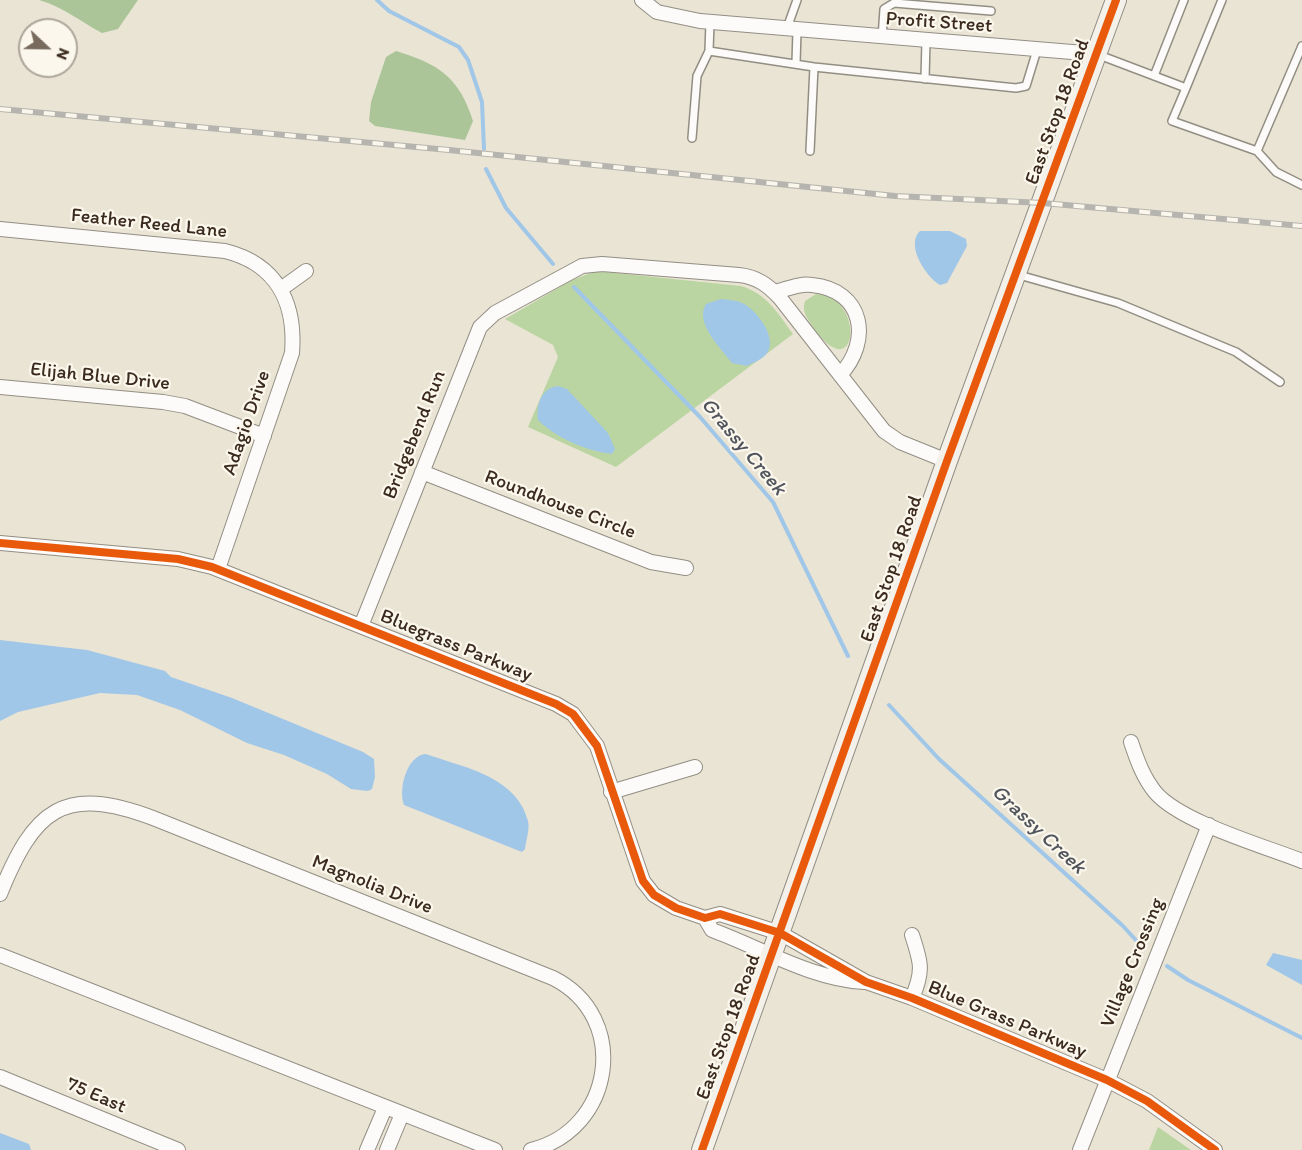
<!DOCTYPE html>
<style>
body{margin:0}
#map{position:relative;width:1302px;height:1150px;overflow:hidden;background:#eae4d4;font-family:Itim,sans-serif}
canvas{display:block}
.north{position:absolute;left:18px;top:18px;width:60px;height:60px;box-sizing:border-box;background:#fbf7ec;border:2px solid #aea59a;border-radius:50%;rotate:112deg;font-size:16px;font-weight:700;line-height:24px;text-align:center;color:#3b2a1e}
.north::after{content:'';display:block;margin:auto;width:21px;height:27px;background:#786b5e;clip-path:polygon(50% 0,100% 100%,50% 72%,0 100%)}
</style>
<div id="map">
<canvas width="1302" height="1150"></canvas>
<div class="north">N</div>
</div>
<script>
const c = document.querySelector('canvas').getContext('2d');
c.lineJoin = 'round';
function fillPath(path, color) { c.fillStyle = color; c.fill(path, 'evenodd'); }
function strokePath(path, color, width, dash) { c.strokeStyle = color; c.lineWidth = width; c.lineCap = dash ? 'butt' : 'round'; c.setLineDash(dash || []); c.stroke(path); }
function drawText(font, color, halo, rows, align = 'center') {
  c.font = font + ' Itim,sans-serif'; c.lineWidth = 4.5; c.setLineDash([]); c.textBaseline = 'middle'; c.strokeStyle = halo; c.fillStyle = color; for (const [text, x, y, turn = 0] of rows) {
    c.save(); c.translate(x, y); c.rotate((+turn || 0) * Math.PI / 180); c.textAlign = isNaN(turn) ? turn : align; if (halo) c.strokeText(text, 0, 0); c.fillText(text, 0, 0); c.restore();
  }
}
fillPath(new Path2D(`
 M596,271L741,286C767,294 777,312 793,334L616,467L528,427L558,357L553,345L505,319L572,280Z
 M816,294C866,296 858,388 815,330C809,320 801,313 805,301Z
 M1158,1127L1191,1150H1149Z`), '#bbd5a2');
fillPath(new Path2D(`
 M39,0H138L118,29L102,33C81,22 62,6 39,0Z
 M396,51C439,64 459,77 473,121L465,140L375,126L369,121L371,102L386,57Z`), '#abc599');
fillPath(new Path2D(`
 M920,231H950L966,239L967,246L947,283L940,285C926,277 905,245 920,231Z
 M721,299C729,300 738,300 744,304C757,311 778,338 767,353C763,359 753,363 747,366L732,363C721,348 694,323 706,304Z
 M558,386L567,389L608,433L615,449L612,454C587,451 556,438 538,420C536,405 541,388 558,386Z
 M0,640L87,650L165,671L171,677L232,698L363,752L374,759L375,777L372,789L368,791L351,789L327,774L284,755L247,743L180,710L137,695L100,693L18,712L0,721Z
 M426,754C462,767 517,776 528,821C530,829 526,840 525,849L522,852L404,805C398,789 407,755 426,754Z
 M1273,953L1302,960V985L1266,965Z
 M0,1133L29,1144L31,1150H0Z`), '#a0c6e8');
strokePath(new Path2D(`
 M377,0L389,11L459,47L468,60L482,102L484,149
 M486,169L506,208L553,264
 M574,287L700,417L773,502L848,656
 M889,705L939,759L1123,926L1144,949
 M1167,966L1188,980L1302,1038`), '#a0c6e8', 4);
const lane = new Path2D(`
 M710,22L709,51L814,67L1016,88L1026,86L1037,50
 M787,28L797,0
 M882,38L884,9L894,3L991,11
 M1099,55L1186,88L1222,0
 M796,63L797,31
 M1154,76L1184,0
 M925,79L926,41
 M1186,88L1172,121L1257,151L1302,46
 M692,138L697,76L709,51
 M810,151L814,67
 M1257,151L1276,172L1302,185
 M1019,275L1118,303L1236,352L1280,382`);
const street = new Path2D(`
 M642,0L657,12L700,21L1096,54
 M0,229L225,251C277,264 296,303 292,353L218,569
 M281,289L306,271
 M775,292C787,289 800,283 812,285C864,290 872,341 840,375
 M0,387L163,402L185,406L264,436
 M422,472L651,562L686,568
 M0,543L178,559L212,567L556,704L573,714L597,746L643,881L654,895L676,908L705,918L720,914L780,933L866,982L912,998L1107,1080L1147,1101L1215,1150
 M361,626L480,327L495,313L582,266L602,264L739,275C757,277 768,285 780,298L884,431L900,442L947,461
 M1131,742C1137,760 1143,777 1155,792C1180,822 1264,846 1302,861
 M611,792L695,767
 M0,894C34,810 63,784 153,818L553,978C631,1017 614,1130 531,1150
 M705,918L712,930C761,948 811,979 864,982
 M912,935C921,962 924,971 912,998
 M0,955L495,1150
 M0,1077L178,1150
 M367,1150L385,1108
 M387,1150L402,1114
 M1080,1150L1209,825`);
const secondary = new Path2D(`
 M702,1150L947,461L1116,0`);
strokePath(lane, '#938e84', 10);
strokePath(street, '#938e84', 16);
strokePath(secondary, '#938e84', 22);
strokePath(lane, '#fcfbf9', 7);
strokePath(street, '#fcfbf9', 14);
strokePath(secondary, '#f3f1ea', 20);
const rail = new Path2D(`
 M0,109L449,150L895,196L1043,203L1302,226`);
strokePath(rail, '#b6b4af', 6);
strokePath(rail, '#fbf7ec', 4, [11]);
strokePath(new Path2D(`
 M0,543L178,559L212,567L556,704L573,714L597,746L643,881L654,895L676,908L705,918L720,914L780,933L866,982L912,998L1107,1080L1147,1101L1215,1150
 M702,1150L947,461L1116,0`), '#e8590c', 8);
drawText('20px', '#3b2a1e', '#fbf7ec', [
 ["Profit Street",939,23,4],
 ["East Stop 18 Road",1058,112,-70],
 ["Feather Reed Lane",149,224,6],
 ["Elijah Blue Drive",100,377,6],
 ["Adagio Drive",247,423,-71],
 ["Bridgebend Run",415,435,-68],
 ["Roundhouse Circle",560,505,21],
 ["East Stop 18 Road",892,569,-71],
 ["Bluegrass Parkway",456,646,22],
 ["Magnolia Drive",372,885,22],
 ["Village Crossing",1133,963,-68],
 ["Blue Grass Parkway",1007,1020,23],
 ["East Stop 18 Road",729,1027,-70],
 ["75 East",96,1096,23]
]);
drawText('italic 21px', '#50555d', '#fbf7ec', [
 ["Grassy Creek",743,447,50],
 ["Grassy Creek",1038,830,43]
]);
</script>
